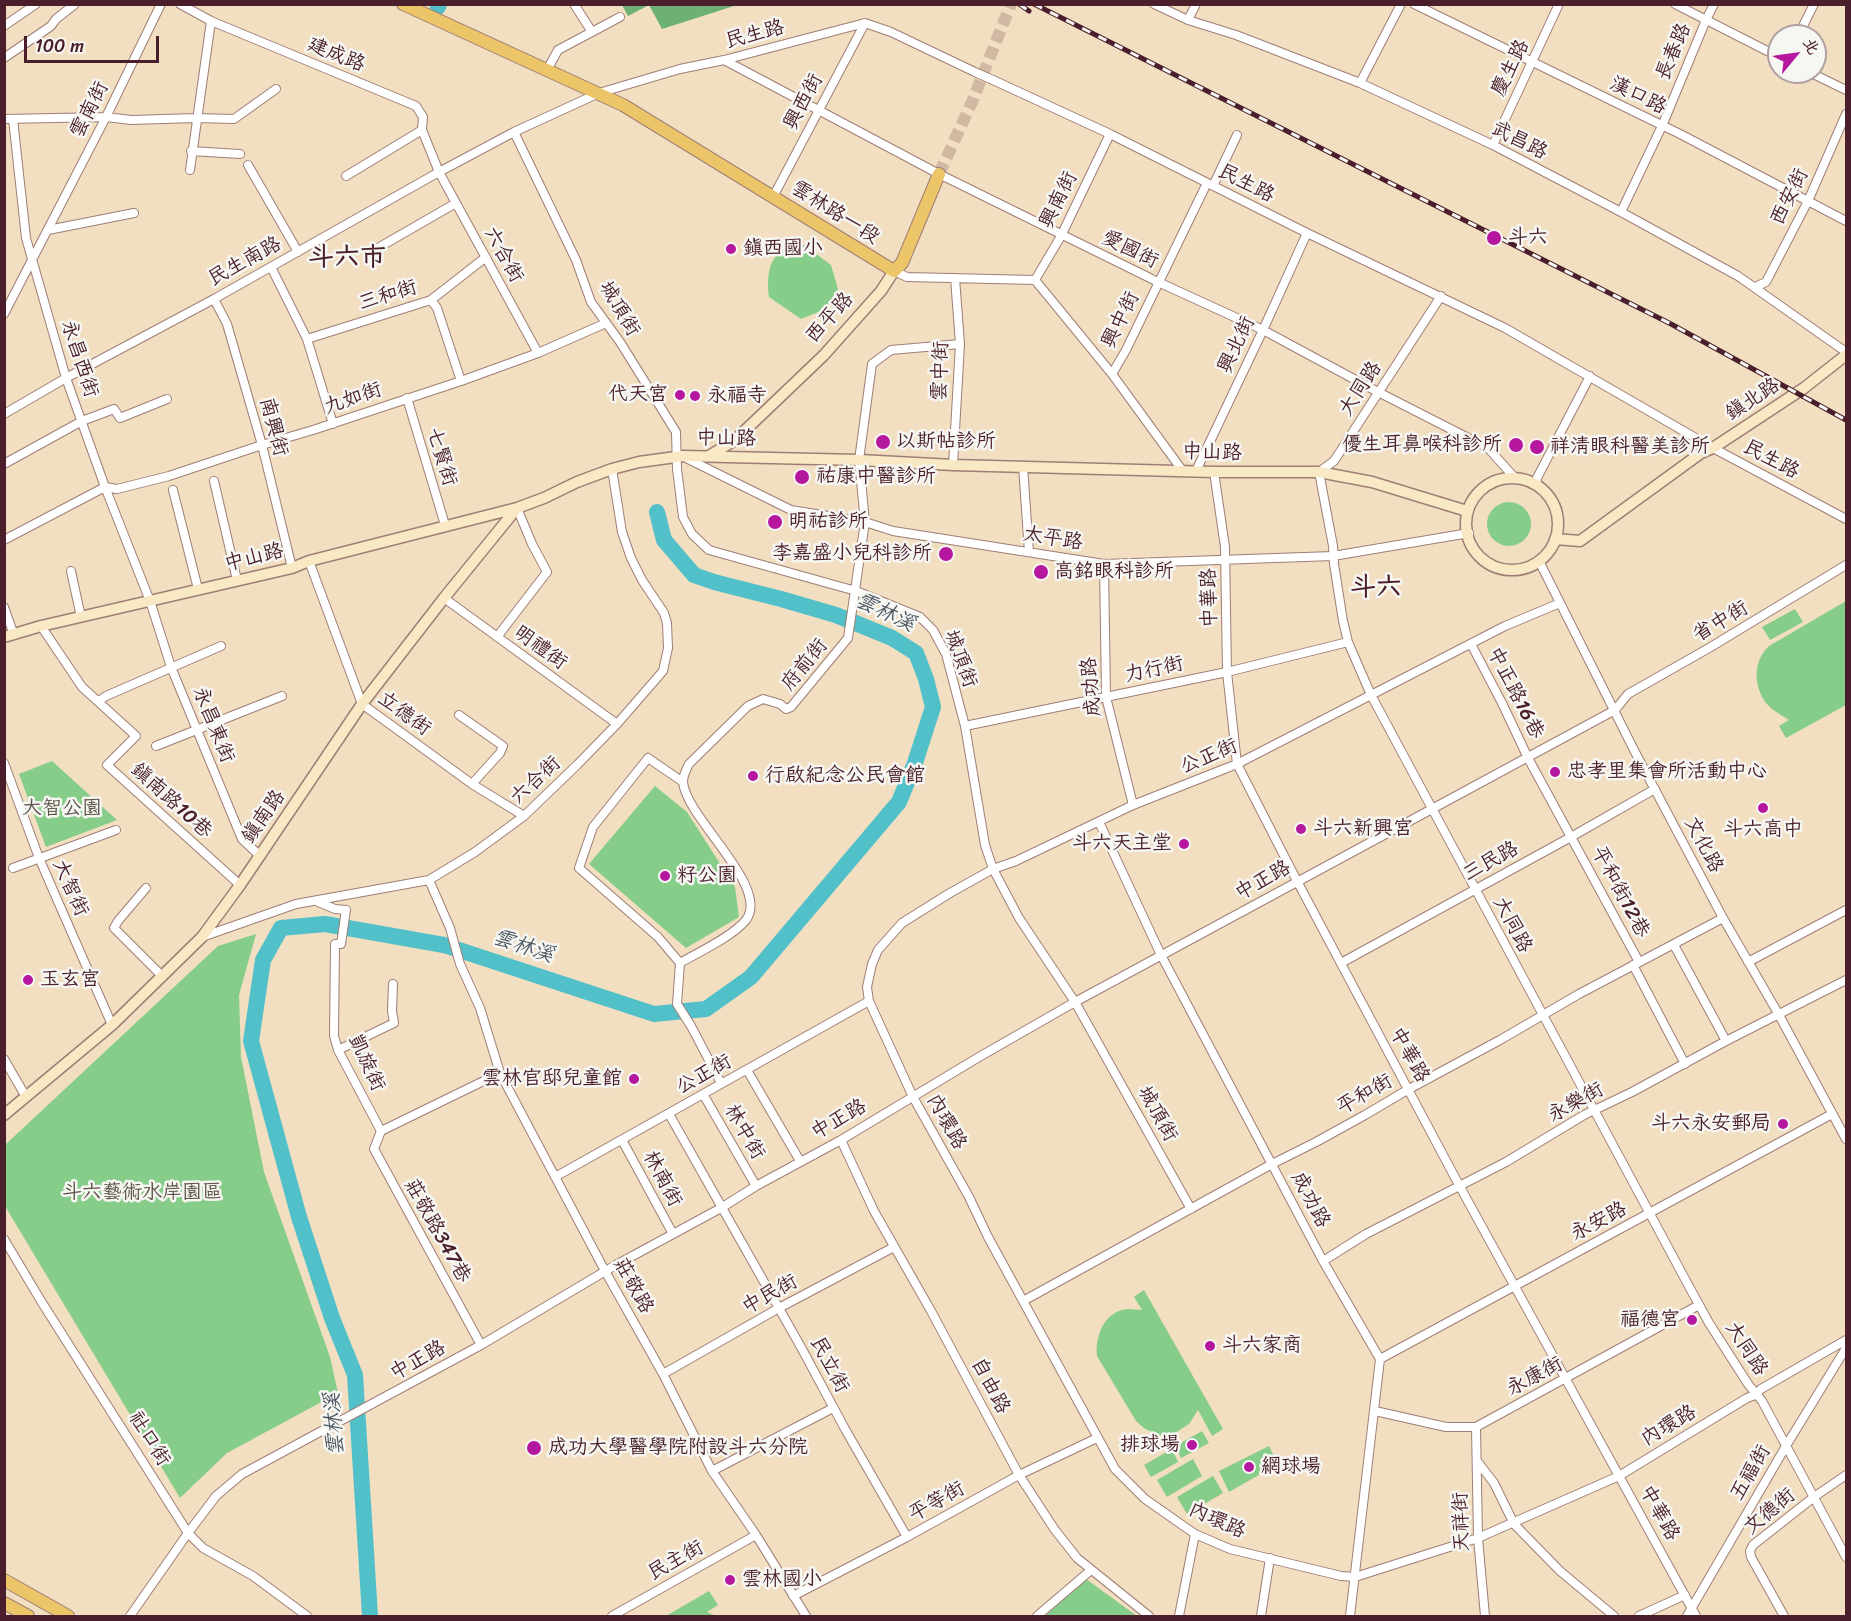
<!DOCTYPE html>
<meta charset="utf-8">
<style>
body{margin:0}
#map{position:relative;width:1851px;height:1621px;overflow:hidden;background:#f2dec1;font-family:Sriracha,"LXGW WenKai TC",sans-serif}
canvas{display:block}
.frame{position:absolute;inset:0;border:6px solid #4a1f2b;pointer-events:none}
.north{position:absolute;left:1767px;top:24px;width:60px;height:60px;box-sizing:border-box;background:#f6f6f2;border:2px solid #b1a0a2;border-radius:50%;rotate:61deg;font-size:16px;font-weight:700;line-height:24px;text-align:center;color:#4a1f2b}
.north::after{content:'';display:block;margin:auto;width:21px;height:27px;background:#b5179e;clip-path:polygon(50% 0,100% 100%,50% 72%,0 100%)}
.scale{position:absolute;left:24px;top:36px;width:135px;height:27px;box-sizing:border-box;border:3px solid #4a1f2b;border-top:0;padding-left:8px;font-size:18px;line-height:21px;white-space:nowrap;color:#4a1f2b;-webkit-text-stroke:4px #f6f6f2;paint-order:stroke}
</style>
<div id="map">
<canvas width="1851" height="1621"></canvas>
<div class="frame"></div>
<div class="north">北</div>
<div class="scale">100 m</div>
</div>
<script>
const c = document.querySelector('canvas').getContext('2d');
c.lineJoin = 'round';
function fillPath(path, color) { c.fillStyle = color; c.fill(path, 'evenodd'); }
function strokePath(path, color, width, dash) { c.strokeStyle = color; c.lineWidth = width; c.lineCap = dash ? 'butt' : 'round'; c.setLineDash(dash || []); c.stroke(path); }
function drawText(font, color, halo, rows, align = 'center') {
  c.font = font + ' Sriracha,"LXGW WenKai TC",sans-serif'; c.lineWidth = 5; c.setLineDash([]); c.textBaseline = 'middle'; c.strokeStyle = halo; c.fillStyle = color; for (const [text, x, y, turn = 0] of rows) {
    c.save(); c.translate(x, y); c.rotate((+turn || 0) * Math.PI / 180); c.textAlign = isNaN(turn) ? turn : align; if (halo) c.strokeText(text, 0, 0); c.fillText(text, 0, 0); c.restore();
  }
}
fillPath(new Path2D(`
 M804,245L831,265L838,289L826,309L801,319L769,297C767,280 767,258 785,249C790,246 798,246 804,245Z
 M1487 524a22 22 0 1 1 44 0a22 22 0 1 1-44 0Z
 M1846,601V705L1786,738L1779,726L1789,720C1781,715 1772,710 1766,703C1753,685 1753,661 1769,646Z
 M1795,609L1803,622L1770,640L1762,627Z
 M52,761L117,820L46,847L19,774Z
 M655,786L687,812L735,887L739,917L686,948L589,864Z
 M256,934L239,995L241,1057L264,1172L330,1357L338,1393L227,1453L180,1498L5,1206V1145L218,946Z
 M1144,1290L1223,1429L1212,1436L1198,1410L1189,1424L1169,1437C1156,1435 1146,1431 1136,1421L1097,1356C1095,1336 1104,1311 1128,1309C1132,1309 1137,1310 1142,1310L1134,1297Z
 M1202,1431L1209,1443L1181,1458L1175,1446Z
 M1269,1446L1278,1464L1229,1492L1219,1471Z
 M1172,1449L1178,1462L1151,1477L1144,1465Z
 M1193,1459L1202,1476L1167,1497L1157,1480Z
 M1213,1476L1223,1493L1187,1514L1177,1497Z
 M1086,1579L1137,1616H1045Z
 M709,1591L718,1605L707,1612L716,1616H666Z`), '#85cd88');
fillPath(new Path2D(`
 M622,5H737L662,29L649,5L628,16Z`), '#6cb074');
strokePath(new Path2D(`
 M438,7L439,4
 M370,1616L355,1375L332,1318L299,1217L251,1041L263,960L281,928L325,924L444,945L654,1014L706,1009L751,977L899,802L915,763L933,707L926,679L916,653L892,638L836,615L781,599L714,582L694,575L664,540L657,512`), '#52c0c9', 16);
strokePath(new Path2D(`
 M939,174L972,102L1011,4`), '#d0b8a3', 12, [12, 6]);
const street = new Path2D(`
 M180,4L211,21L416,106L423,117L422,130L439,172L538,353
 M574,4L592,32
 M1154,4L1188,20L1236,35L1360,83L1493,145L1621,212L1738,276L1846,352
 M1414,4L1682,135L1846,221
 M1675,4L1779,57
 M1188,20L1196,4
 M4,26L36,4
 M1798,36L1814,4
 M4,58L51,26L56,19L75,4
 M724,60L939,174L1158,282L1263,330L1378,392L1488,448L1514,477
 M547,70L558,50L620,17
 M1809,72L1846,90
 M993,80L1110,134L1307,233L1505,328L1713,448L1846,519
 M1360,83L1401,4
 M4,119L106,117L131,120L196,118L234,119L276,89
 M13,119L26,238L66,378L105,487L150,601L171,667L242,839L259,855
 M514,132L576,260L591,302L620,342L676,432L677,469L683,517L692,534L709,550L856,591L920,617L933,630L946,654L965,726L985,845L993,869L1019,918L1075,1002L1191,1209
 M1493,145L1559,4
 M191,151L240,154
 M248,165L298,252
 M190,170L211,21
 M346,176L422,130
 M1213,186L1237,135
 M773,197L865,23
 M1621,212L1662,126L1706,20L1714,4
 M48,230L134,213
 M371,252L456,203
 M271,267L307,339L333,424
 M894,271L907,277L1035,280L1112,374L1182,470
 M1035,280L1061,236L1110,134
 M1755,287L1766,282L1808,201L1846,114
 M1441,296L1334,461L1319,472L1333,546L1334,564L1343,621L1348,642L1371,695L1692,1292L1709,1323L1748,1384L1762,1401L1846,1557
 M214,299L227,324L262,445L292,568
 M431,300L486,257
 M4,314L106,117L161,4
 M307,339L431,300L437,308L461,381
 M1112,374L1126,350L1207,183
 M407,398L445,525
 M4,414L66,378L214,299L439,172L514,132L599,93L680,69L724,60L865,23L891,32L977,73
 M684,457L791,510L865,522L893,531L1104,564L1333,556L1469,533
 M4,464L82,421L114,409L120,418L167,399
 M953,465L960,344L955,278
 M1023,466L1029,552
 M1196,471L1263,330L1307,233
 M1214,472L1225,547L1227,672L1237,764L1297,881L1459,1185L1696,1616
 M214,481L237,580
 M1536,484L1537,478L1590,376
 M173,490L198,589
 M4,540L105,487L117,489L169,476L262,445L313,430L461,381L538,353L606,323
 M309,561L362,704L472,784L524,816
 M1539,561L1635,752L1723,918L1779,1015L1846,1139
 M1104,564L1106,697L1133,805
 M71,571L81,617
 M444,598L617,724
 M1560,603L1505,626L1237,764L1133,805L1016,861L993,869L950,893L902,923L878,950L872,964L867,987L869,1001L913,1097L969,1197L988,1237L1115,1469L1145,1499L1195,1534L1230,1549L1341,1576L1355,1577L1478,1538L1619,1476L1747,1398L1755,1395L1761,1389L1846,1340
 M4,607L14,635
 M41,626L82,687L136,736L107,765L240,885
 M497,637L547,572L532,544L517,508
 M1471,644L1502,703L1528,758L1639,962
 M99,701L106,696L221,646
 M459,715L503,746L500,753L472,784
 M965,726L1227,672L1348,642
 M156,746L282,696
 M4,763L39,858L112,1025
 M1099,822L1161,955L1323,1261L1380,1359L1350,1616
 M13,868L116,830
 M429,880L450,928L460,964L480,1008L500,1073L605,1271L663,1374L712,1471L756,1535L806,1616
 M146,888L118,921L114,928L162,976
 M318,902L335,909L346,910L341,944H335L334,1036L338,1050L381,1131
 M202,937L296,904L429,880L475,852L524,816L577,765L617,724L663,671L668,648L667,623L664,613L642,580L631,558L622,532L612,469
 M1674,945L1726,1041
 M1748,962L1846,910
 M680,963L658,937L579,868L593,827L648,758L683,782
 M1341,963L1571,837L1655,789
 M1633,965L1685,1064
 M338,1050L394,1023L392,1011L393,984
 M4,1059L26,1097
 M747,1070L800,1161
 M721,1083L691,1026L677,1004L680,963C699,952 733,936 746,920C771,887 686,818 683,782C683,775 686,770 689,764L748,706L763,699L780,704L786,709L791,707L848,638L865,522L859,460L872,364L891,350L960,344
 M703,1094L756,1186
 M669,1114L802,1349L845,1429L907,1537
 M381,1131L374,1149L481,1345
 M381,1131L500,1073
 M622,1140L673,1234
 M841,1140L874,1211L931,1311L1019,1475L1055,1530L1077,1558L1149,1616
 M555,1177L869,1001
 M4,1239L41,1301L188,1533L203,1548L253,1576L307,1616
 M1323,1261L1366,1234L1506,1162L1584,1115L1632,1092L1726,1041L1846,980
 M1023,1301L1272,1164L1316,1142L1365,1115L1409,1089L1500,1040L1579,994L1723,918
 M1380,1359L1832,1114
 M663,1374L779,1308L894,1247
 M1375,1411L1446,1427H1476L1699,1305
 M1476,1427L1478,1538L1485,1616
 M1477,1461L1494,1483L1514,1524L1560,1571L1614,1616
 M712,1471L833,1408
 M793,1596L907,1537L1019,1475L1097,1438
 M130,1616L188,1533L216,1496L242,1474L481,1345L614,1266L721,1208L756,1186L841,1140L979,1057L1075,1002L1615,710L1628,694L1709,648L1846,565
 M612,1616L756,1535
 M1037,1616L1091,1570
 M1179,1616L1195,1534
 M1261,1616L1270,1558
 M1639,1616L1685,1595
 M1687,1616L1786,1446L1846,1348
 M1784,1616L1751,1557L1750,1551L1753,1545L1814,1497L1846,1475`);
const secondary = new Path2D(`
 M709,456L735,440L824,355L881,291L894,271
 M1466 524a46 46 0 1 1 92 0a46 46 0 1 1-92 0Z
 M1555,539L1580,541L1701,453L1713,448L1804,388L1846,355
 M4,637L41,626L292,568L309,561L517,508L544,498L577,482L612,469L639,462L683,456L859,460L953,465L1214,472H1319L1372,482L1467,511
 M4,1115L112,1025L202,937L240,885L362,704L444,598L517,508`);
const primary = new Path2D(`
 M403,4L623,105L894,271L902,263L939,174
 M4,1580L68,1616
 M4,1603L28,1616`);
strokePath(street, '#9e7e76', 10);
strokePath(secondary, '#9e7e76', 13);
strokePath(primary, '#9e7e76', 14);
strokePath(street, '#fff', 8);
strokePath(secondary, '#f8e8c3', 10);
strokePath(primary, '#edc569', 12);
const rail = new Path2D(`
 M1019,4L1029,11
 M1034,4L1671,324L1846,420`);
strokePath(rail, '#4a1f2b', 5);
strokePath(rail, '#f6f6f2', 3, [9]);
const streetBridge = new Path2D(`
 M977,73L993,80`);
strokePath(streetBridge, '#9e7e76', 10, []);
strokePath(streetBridge, '#fff', 8);
for (const [x, y, r, color] of [
 [1494,238,8,"#b5179e"],
 [731,249,6,"#b5179e"],
 [680,395,6,"#b5179e"],
 [695,396,6,"#b5179e"],
 [883,442,8,"#b5179e"],
 [1516,445,8,"#b5179e"],
 [1537,447,8,"#b5179e"],
 [802,477,8,"#b5179e"],
 [775,522,8,"#b5179e"],
 [946,554,8,"#b5179e"],
 [1041,572,8,"#b5179e"],
 [1555,772,6,"#b5179e"],
 [753,776,6,"#b5179e"],
 [1763,808,6,"#b5179e"],
 [1301,829,6,"#b5179e"],
 [1184,844,6,"#b5179e"],
 [665,876,6,"#b5179e"],
 [28,980,6,"#b5179e"],
 [634,1079,6,"#b5179e"],
 [1783,1124,6,"#b5179e"],
 [1692,1320,6,"#b5179e"],
 [1210,1346,6,"#b5179e"],
 [1192,1445,6,"#b5179e"],
 [534,1448,8,"#b5179e"],
 [1249,1467,6,"#b5179e"],
 [730,1580,6,"#b5179e"]
]) { const dot = new Path2D(); dot.arc(x, y, r, 0, 2 * Math.PI); c.fillStyle = color; c.fill(dot); strokePath(dot, '#f6f6f2', 2); }
drawText('20px', '#4a1f2b', '#f6f6f2', [
 ["民生路",755,35,-15],
 ["長春路",1674,52,-67],
 ["建成路",336,55,22],
 ["慶生路",1511,68,-64],
 ["漢口路",1638,96,26],
 ["興西街",804,102,-62],
 ["雲南街",90,110,-63],
 ["武昌路",1519,141,27],
 ["民生路",1246,184,27],
 ["西安街",1790,197,-64],
 ["興南街",1059,200,-64],
 ["雲林路一段",835,213,32],
 ["愛國街",1130,250,26],
 ["六合街",503,255,61],
 ["民生南路",245,262,-29],
 ["三和街",388,296,-17],
 ["城頂街",619,309,59],
 ["西平路",830,318,-48],
 ["興中街",1121,320,-64],
 ["興北街",1237,345,-65],
 ["永昌西街",79,359,72],
 ["雲中街",941,371,-88],
 ["大同路",1361,389,-57],
 ["九如街",353,399,-19],
 ["鎮北路",1753,400,-33],
 ["南興街",273,427,75],
 ["中山路",726,439,1],
 ["中山路",1212,453,2],
 ["七賢街",441,457,73],
 ["民生路",1771,460,28],
 ["太平路",1053,539,9],
 ["中山路",254,558,-14],
 ["中華路",1210,598,-91],
 ["省中街",1721,622,-31],
 ["明禮街",540,648,36],
 ["城頂街",960,659,70],
 ["府前街",805,665,-51],
 ["力行街",1154,670,-12],
 ["成功路",1092,687,-95],
 ["中正路16巷",1515,693,63],
 ["立德街",404,714,36],
 ["永昌東街",213,725,68],
 ["公正街",1209,757,-23],
 ["六合街",536,781,-43],
 ["鎮南路10巷",171,801,42],
 ["鎮南路",264,817,-55],
 ["文化路",1703,845,62],
 ["三民路",1491,862,-29],
 ["中正路",1263,881,-29],
 ["大智街",70,888,66],
 ["平和街12巷",1620,892,62],
 ["大同路",1512,925,62],
 ["中華路",1409,1055,61],
 ["凱旋街",366,1063,65],
 ["公正街",704,1075,-29],
 ["平和街",1365,1095,-30],
 ["永樂街",1576,1103,-29],
 ["城頂街",1157,1114,61],
 ["中正路",839,1120,-30],
 ["內環路",946,1122,61],
 ["林中街",744,1132,60],
 ["林南街",662,1179,62],
 ["成功路",1310,1200,62],
 ["永安路",1599,1222,-28],
 ["莊敬路347巷",437,1231,61],
 ["莊敬路",633,1286,61],
 ["中民街",770,1295,-29],
 ["大同路",1746,1349,57],
 ["中正路",418,1361,-29],
 ["民立街",829,1365,62],
 ["永康街",1535,1377,-28],
 ["自由路",990,1386,62],
 ["內環路",1669,1426,-31],
 ["社口街",149,1439,58],
 ["五福街",1751,1473,-60],
 ["平等街",937,1502,-29],
 ["文德街",1770,1512,-40],
 ["中華路",1659,1513,61],
 ["內環路",1217,1521,24],
 ["天祥街",1462,1522,-92],
 ["民主街",676,1561,-29]
]);
drawText('20px', '#4a1f2b', '#f6f6f2', [
 ["斗六",1508,238],
 ["鎮西國小",743,249],
 ["代天宮",668,395,"right"],
 ["永福寺",707,396],
 ["以斯帖診所",896,442],
 ["優生耳鼻喉科診所",1502,445,"right"],
 ["祥清眼科醫美診所",1550,447],
 ["祐康中醫診所",816,477],
 ["明祐診所",788,522],
 ["李嘉盛小兒科診所",932,554,"right"],
 ["高銘眼科診所",1054,572],
 ["忠孝里集會所活動中心",1567,772],
 ["行啟紀念公民會館",765,776],
 ["斗六新興宮",1313,829],
 ["斗六高中",1763,830,"center"],
 ["斗六天主堂",1172,844,"right"],
 ["籽公園",677,876],
 ["玉玄宮",40,980],
 ["雲林官邸兒童館",622,1079,"right"],
 ["斗六永安郵局",1771,1124,"right"],
 ["福德宮",1680,1320,"right"],
 ["斗六家商",1222,1346],
 ["排球場",1180,1445,"right"],
 ["成功大學醫學院附設斗六分院",548,1448],
 ["網球場",1261,1467],
 ["雲林國小",742,1580]
], 'left');
drawText('20px', '#5c5347', '#f6f6f2', [
 ["大智公園",62,809],
 ["斗六藝術水岸園區",142,1193]
]);
drawText('italic 21px', '#4d5762', '#f6f6f2', [
 ["雲林溪",885,613,25],
 ["雲林溪",523,947,18],
 ["雲林溪",335,1424,-94]
]);
drawText('bold 26px', '#4a1f2b', '#f6f6f2', [
 ["斗六市",347,258],
 ["斗六",1376,588]
]);
</script>
